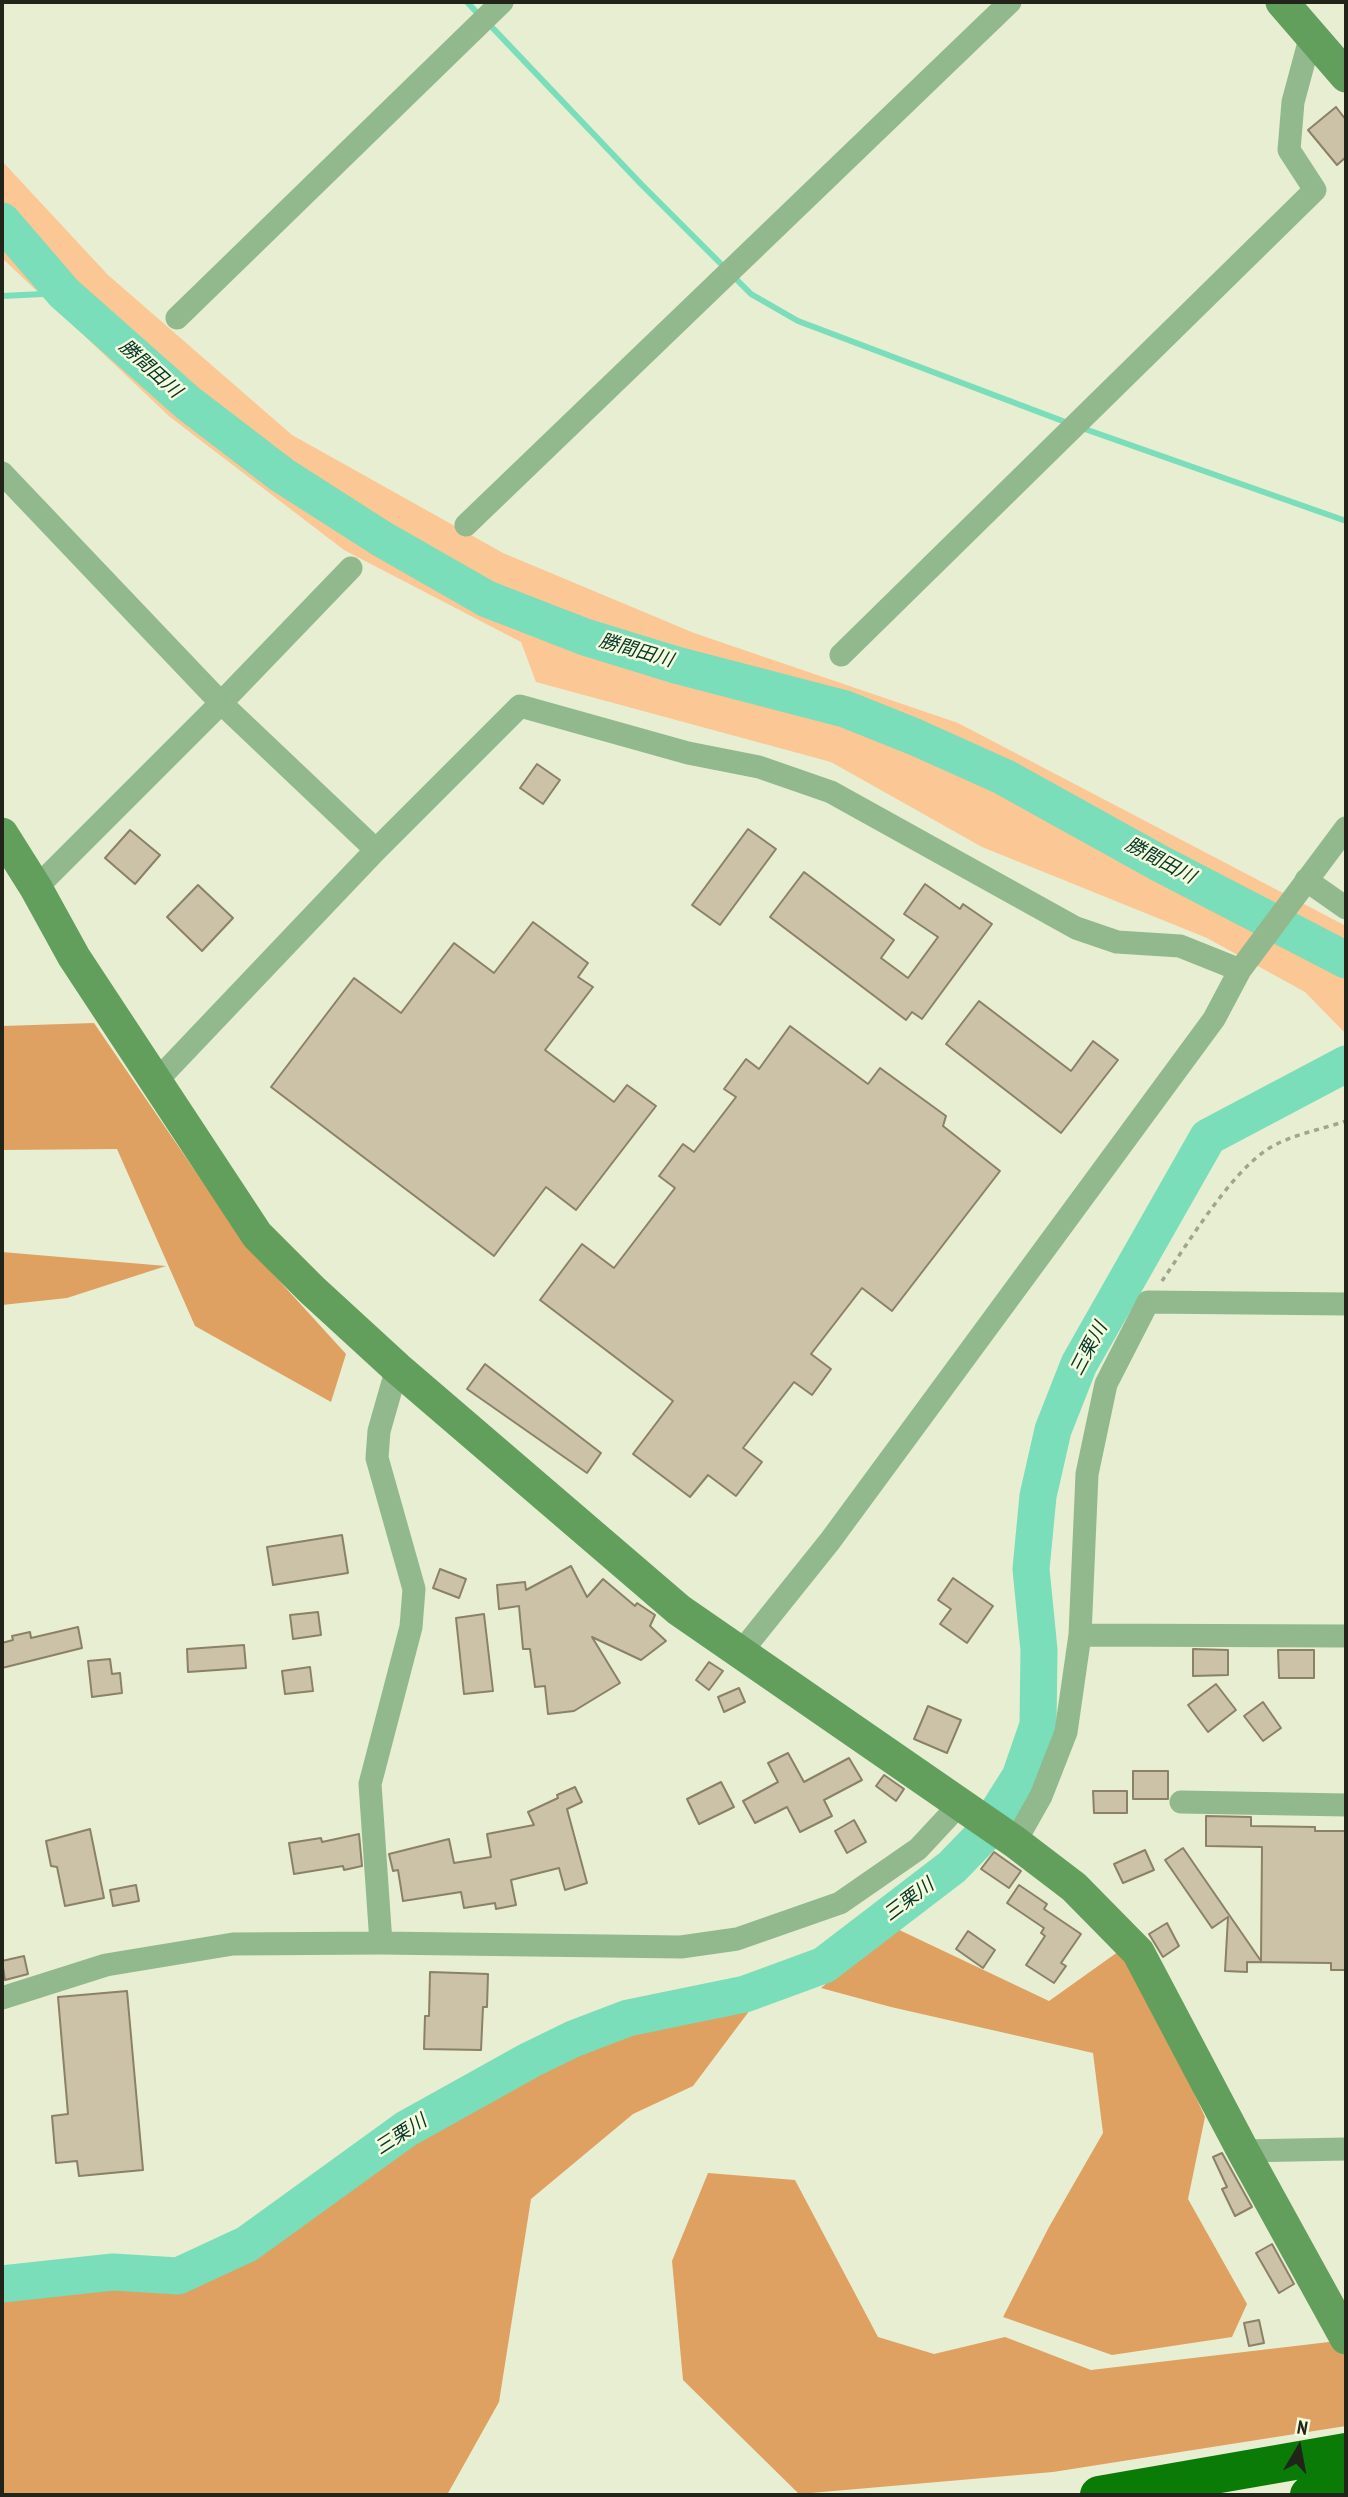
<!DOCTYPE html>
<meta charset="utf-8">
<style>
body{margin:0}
#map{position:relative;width:1348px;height:2497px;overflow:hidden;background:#e8eed1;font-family:"PT Sans Narrow",sans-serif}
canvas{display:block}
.frame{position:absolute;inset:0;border:4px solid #22241a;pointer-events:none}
.north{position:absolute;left:1264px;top:2413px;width:70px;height:70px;-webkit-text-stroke:5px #f5fcde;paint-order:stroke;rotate:10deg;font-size:19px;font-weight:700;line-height:28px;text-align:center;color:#22241a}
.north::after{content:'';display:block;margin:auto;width:24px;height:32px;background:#22241a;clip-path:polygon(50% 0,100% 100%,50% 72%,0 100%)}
</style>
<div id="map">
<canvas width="1348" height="2497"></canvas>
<div class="frame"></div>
<div class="north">N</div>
</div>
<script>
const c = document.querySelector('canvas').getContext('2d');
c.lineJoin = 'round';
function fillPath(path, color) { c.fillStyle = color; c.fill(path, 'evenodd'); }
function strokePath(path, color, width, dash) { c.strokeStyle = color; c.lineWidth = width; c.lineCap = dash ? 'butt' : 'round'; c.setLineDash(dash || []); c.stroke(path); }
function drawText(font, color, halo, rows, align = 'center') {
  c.font = font + ' "PT Sans Narrow","Noto Sans JP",sans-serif'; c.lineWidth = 5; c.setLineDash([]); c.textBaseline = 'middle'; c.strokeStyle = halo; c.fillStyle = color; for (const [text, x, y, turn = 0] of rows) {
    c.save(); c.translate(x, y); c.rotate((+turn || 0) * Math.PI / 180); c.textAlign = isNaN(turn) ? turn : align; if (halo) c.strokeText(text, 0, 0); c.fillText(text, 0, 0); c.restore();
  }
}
fillPath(new Path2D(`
 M2,161L108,275L292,435L503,553L694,633L958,723L1346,926V1034L1305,992L1207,938L982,847L831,762L536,682L521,642L344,550L170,417L2,258Z`), '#fbc794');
fillPath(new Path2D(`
 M94,1023L243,1241L346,1354L331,1402L195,1326L117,1149L2,1150V1026Z
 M2,1252L166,1266L67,1298L2,1305Z
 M893,1927L1049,2001L1122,1949L1161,2020L1205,2117L1188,2199L1247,2304L1232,2337L1112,2355L1003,2317L1049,2227L1103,2133L1093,2053L891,2007L821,1988Z
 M762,1994L693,2086L633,2114L531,2199L499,2402L447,2495H2V2284L229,2265L366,2157L558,2040Z
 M708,2173L795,2180L878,2337L934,2354L1005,2337L1091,2370L1346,2340V2426L1053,2472L799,2494L683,2380L672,2261Z`), '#dfa161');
strokePath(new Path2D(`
 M467,2L480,16
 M488,23L641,184L751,294L798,321L1068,423
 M2,296L64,293
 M1082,428L1346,521`), '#79deb9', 6);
strokePath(new Path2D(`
 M2,221L64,293L188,403L282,475L382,539L487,599L585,637L676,665L845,709L915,737L1004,777L1159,863L1346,960
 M2,2284L113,2272L178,2276L247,2244L406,2129L530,2060L573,2039L628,2018L745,1994L824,1965L952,1867L984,1834L1020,1777L1038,1725L1039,1650L1031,1569L1038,1496L1053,1430L1079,1364L1208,1137L1346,1064`), '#79deb9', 37);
const building = new Path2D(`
 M1336,107L1346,120V157L1337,165L1308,130Z
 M537,764L560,780L543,804L520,788Z
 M748,829L776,849L720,925L692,905Z
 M130,830L160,855L135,884L105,858Z
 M804,872L894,940L881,958L908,978L938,937L904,914L925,884L960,909L963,904L992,924L922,1019L912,1012L906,1020L770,917Z
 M198,885L233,918L202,951L167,917Z
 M533,922L588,963L578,977L593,987L545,1050L614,1102L627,1085L656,1106L576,1210L546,1187L494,1256L271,1087L354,978L401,1013L454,943L494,973Z
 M979,1001L1071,1071L1093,1041L1118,1060L1061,1133L946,1044Z
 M790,1026L868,1084L880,1068L946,1116L943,1126L1000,1171L892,1311L862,1288L811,1354L831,1369L812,1395L794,1382L743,1448L762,1462L736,1496L708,1475L690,1497L633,1454L673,1401L540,1300L582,1244L614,1268L675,1188L659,1176L683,1144L694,1152L736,1097L724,1089L746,1059L759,1069Z
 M485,1364L601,1453L587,1473L467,1389Z
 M342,1535L348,1573L273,1585L267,1547Z
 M571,1566L587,1597L603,1579L635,1606L637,1603L655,1615L650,1626L666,1641L641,1660L592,1637L620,1683L574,1711L548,1714L545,1686L535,1687L530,1649H523L519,1606L499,1609L497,1585L525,1582L526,1590Z
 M440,1569L466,1579L459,1598L433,1588Z
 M953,1578L993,1606L967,1643L940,1624L951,1609L938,1600Z
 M318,1612L321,1635L293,1639L290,1615Z
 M484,1614L493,1691L464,1694L456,1618Z
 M78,1627L82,1648L2,1668V1643L13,1640L12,1636L30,1632L31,1638Z
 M244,1645L246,1668L188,1672L187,1649Z
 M1193,1649L1228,1650V1675L1193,1676Z
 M1278,1650H1314V1678H1279Z
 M110,1659L112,1674L120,1673L122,1693L92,1697L88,1661Z
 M709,1662L723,1671L709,1690L696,1680Z
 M310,1667L313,1691L285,1694L282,1671Z
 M1216,1684L1236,1710L1208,1732L1188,1705Z
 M739,1688L745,1702L724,1712L718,1697Z
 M1263,1702L1281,1728L1263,1741L1244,1716Z
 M928,1706L961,1720L947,1753L914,1739Z
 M788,1753L804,1782L849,1758L862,1780L824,1800L832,1816L800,1832L787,1807L755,1823L743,1801L778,1782L768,1763Z
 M1133,1771H1168V1799H1133Z
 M884,1775L904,1789L896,1801L876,1786Z
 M721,1782L734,1807L699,1824L687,1799Z
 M575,1787L582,1802L567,1809L587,1883L565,1890L559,1868L511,1880L516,1905L496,1909L495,1903L464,1908L461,1892L403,1901L398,1870L393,1871L389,1854L449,1839L454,1863L491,1857L487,1834L534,1825L528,1812L558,1798L557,1795Z
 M1093,1791H1127V1813H1094Z
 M1206,1816L1251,1817V1826L1315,1827V1831H1346V1970H1331V1963L1247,1962V1972L1225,1971L1228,1917L1212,1928L1165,1860L1183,1848L1261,1961L1262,1847L1206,1846Z
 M854,1820L866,1842L847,1853L835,1831Z
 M90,1829L104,1898L65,1906L57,1867L51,1866L46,1841Z
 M359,1834L362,1866L344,1870L343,1866L294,1874L289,1843L321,1838L322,1842Z
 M1145,1850L1154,1870L1123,1883L1114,1864Z
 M994,1852L1021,1871L1009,1888L981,1869Z
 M136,1885L139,1901L113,1906L110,1890Z
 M1019,1885L1047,1904L1044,1909L1081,1934L1061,1963L1066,1966L1054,1983L1026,1965L1045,1936L1041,1933L1044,1928L1007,1903Z
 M1167,1923L1179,1946L1163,1957L1149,1934Z
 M968,1931L995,1950L983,1968L956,1949Z
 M24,1956L28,1974L5,1980L2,1961Z
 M430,1972L488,1974L487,2007H483L481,2050L424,2049L425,2016H429Z
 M127,1991L143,2170L79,2176L77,2161L56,2163L52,2116L68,2114L58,1997Z
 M1222,2153L1252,2207L1235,2216L1222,2189L1227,2187L1213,2157Z
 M1272,2244L1294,2284L1279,2293L1256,2253Z
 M1259,2320L1264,2343L1249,2346L1244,2323Z`);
fillPath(building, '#ccc2a7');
strokePath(building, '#8a8167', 2);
strokePath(new Path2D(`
 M1162,1281C1188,1243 1228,1177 1265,1151C1288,1135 1320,1130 1346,1121`), '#a0a58f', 3.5, [5, 5]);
strokePath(new Path2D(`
 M177,318L502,2
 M2,473L221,703L376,850
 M466,525L1010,2
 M841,655L1315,190L1289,150L1293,102L1311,35
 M1306,880L1346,908
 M36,888L221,703L351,568
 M154,1081L164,1073L376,850L520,706L688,753L759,767L831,792L1076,928L1117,942L1180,946L1240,970
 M1080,1635L1346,1636
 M741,1652L830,1541L1214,1019L1240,970L1346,828
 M1181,1802L1346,1805
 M1015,1842L1041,1796L1066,1732L1080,1635L1087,1474L1106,1384L1148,1302L1346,1304
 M381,1943L370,1784L411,1627L414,1589L377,1458L379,1431L397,1368
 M2,1998L106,1965L233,1944L381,1943L681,1947L737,1939L840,1903L918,1849L959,1805
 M1243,2151L1346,2149`), '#91b98d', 23);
strokePath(new Path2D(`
 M1282,2L1346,76
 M2,834L36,888L74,957L257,1235L312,1290L397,1368L679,1610L1015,1842L1074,1887L1138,1952L1243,2151L1346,2338`), '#629f5d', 33);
strokePath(new Path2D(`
 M1099,2495L1346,2452
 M1309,2495L1346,2488`), '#097b06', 38);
drawText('italic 19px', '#053527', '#f5fcde', [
 ["勝間田川",150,369,42],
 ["勝間田川",636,651,16],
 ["勝間田川",1160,861,28],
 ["三栗川",1089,1349,-62],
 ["三栗川",909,1900,-37],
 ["三栗川",401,2135,-33]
]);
</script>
